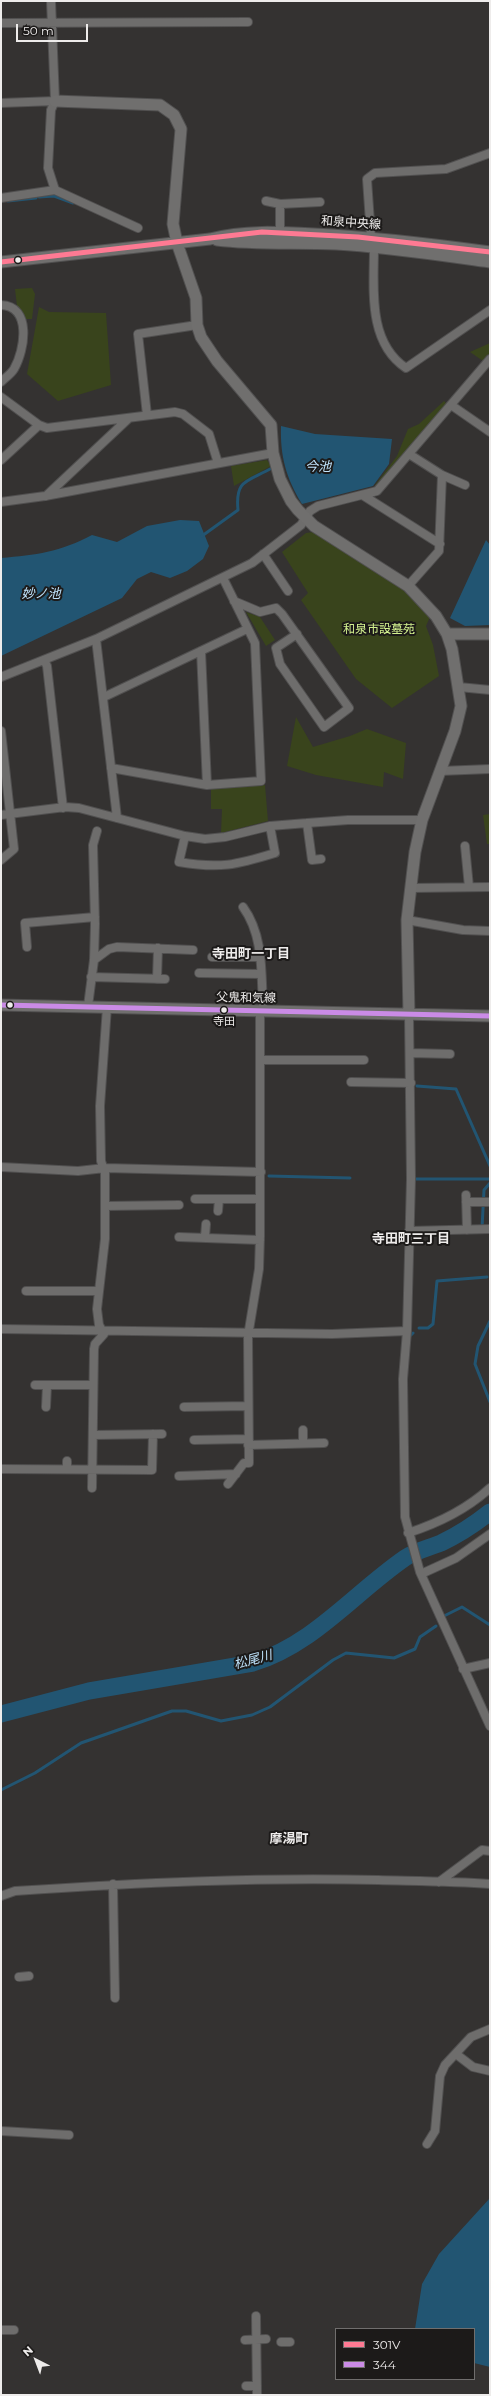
<!DOCTYPE html>
<meta charset="utf-8">
<style>
body{margin:0}
#map{position:relative;width:491px;height:2396px;overflow:hidden;background:#343231;font-family:Montserrat,sans-serif}
canvas{display:block}
.frame{position:absolute;inset:0;border:2px solid #eeeceb;pointer-events:none}
.legend{position:absolute;left:335px;top:2328px;width:140px;height:52px;box-sizing:border-box;background:#1c1a19;border:1px solid #706e6d;margin:0;padding:5px 7px;list-style:none;font-size:12px;color:#eeeceb}
.legend li{display:flex;align-items:center;gap:8px;height:20px}
.legend b{width:20px;border:1px solid #706e6d}
.north{position:absolute;left:16px;top:2340px;width:40px;height:40px;-webkit-text-stroke:3px #1c1a19;paint-order:stroke;rotate:318deg;font-size:11px;font-weight:700;line-height:16px;text-align:center;color:#eeeceb}
.north::after{content:'';display:block;margin:auto;width:14px;height:18px;background:#eeeceb;clip-path:polygon(50% 0,100% 100%,50% 72%,0 100%)}
.scale{position:absolute;left:16px;top:24px;width:72px;height:18px;box-sizing:border-box;border:2px solid #eeeceb;border-top:0;padding-left:5px;font-size:12px;line-height:14px;white-space:nowrap;color:#eeeceb;-webkit-text-stroke:3px #1c1a19;paint-order:stroke}
</style>
<div id="map">
<canvas width="491" height="2396"></canvas>
<div class="frame"></div>
<ul class="legend">
<li><b style="height:5px;background:#fe7a93"></b>301V</li>
<li><b style="height:5px;background:#ca8be6"></b>344</li>
</ul>
<div class="north">N</div>
<div class="scale">50 m</div>
</div>
<script>
const c = document.querySelector('canvas').getContext('2d');
c.lineJoin = 'round';
function fillPath(path, color) { c.fillStyle = color; c.fill(path, 'evenodd'); }
function strokePath(path, color, width, dash) { c.strokeStyle = color; c.lineWidth = width; c.lineCap = dash ? 'butt' : 'round'; c.setLineDash(dash || []); c.stroke(path); }
function drawText(font, color, halo, rows, align = 'center') {
  c.font = font + ' Montserrat,"Noto Sans JP",sans-serif'; c.lineWidth = 4; c.setLineDash([]); c.textBaseline = 'middle'; c.strokeStyle = halo; c.fillStyle = color; for (const [text, x, y, turn = 0] of rows) {
    c.save(); c.translate(x, y); c.rotate((+turn || 0) * Math.PI / 180); c.textAlign = isNaN(turn) ? turn : align; if (halo) c.strokeText(text, 0, 0); c.fillText(text, 0, 0); c.restore();
  }
}
fillPath(new Path2D(`
 M32,288L35,294L32,319H26L17,306L15,289Z
 M39,307L49,312L106,313L111,385L58,401L27,374Z
 M490,343V353L483,361L470,352Z
 M444,401L447,404L376,487L375,485L397,456L408,429L419,424Z
 M267,460L271,466L234,486L231,466Z
 M313,532L408,592L430,617L426,626L433,645L439,676L392,708L356,679L301,600L308,593L282,552L306,533Z
 M246,612L260,617L275,640L266,646Z
 M296,717L313,747L350,736L367,729L406,743L403,779L384,772L383,787L316,775L287,766Z
 M265,785L268,821L221,833L222,809H211V789Z
 M490,814V844H487L483,815Z`), '#39441c');
fillPath(new Path2D(`
 M281,426L315,434L392,439L389,464L373,486L302,504C286,478 280,456 281,426Z
 M180,520L199,521L209,546L203,559L187,571L170,578L151,572L137,579L122,598L1,656V558C36,555 60,552 92,535L117,542L147,526Z
 M486,540L490,545V625L465,626L450,618Z
 M490,2198V2367L474,2363V2329H415L422,2284L439,2254Z`), '#225572');
strokePath(new Path2D(`
 M39,197L54,196L73,203
 M8,201L36,198
 M202,536L238,510C235,479 247,482 272,468
 M417,1086L456,1089L490,1166
 M269,1176L350,1178
 M415,1179H490
 M482,1228L484,1190L490,1183
 M490,1321L478,1346L475,1364L490,1402
 M419,1328H428L433,1324L437,1281L487,1277
 M411,1335L413,1333
 M444,1616L462,1607L490,1625
 M1,1790L35,1773L81,1743L172,1711H186L221,1721L252,1715L270,1707L333,1660L346,1653L394,1658L415,1649L420,1637L436,1626`), '#225572', 3);
strokePath(new Path2D(`
 M1,1714L89,1691L253,1663C314,1644 353,1594 405,1558C415,1551 429,1548 441,1543C458,1535 475,1524 490,1512`), '#225572', 17);
const street = new Path2D(`
 M51,1L55,101L51,110L48,168L55,190L138,228
 M1,23L248,22
 M1,103L55,101
 M1,198L55,190
 M266,201L280,204
 M280,232V204L320,202
 M371,237L367,179L375,173L446,169L490,153
 M374,247C374,288 367,342 406,368L490,310
 M1,305C32,306 25,350 14,369C11,374 5,378 1,382
 M1,397L39,425L47,428L175,412L183,414L209,434L218,463
 M451,405L490,432
 M147,415L138,334L197,325
 M409,454L442,475L465,485
 M1,460L39,425
 M46,496L129,418
 M364,496L440,544
 M1,502L45,496L273,453
 M263,554L288,591
 M408,586L439,551L442,475
 M234,601L260,612L276,608L282,614L349,708L324,727L280,664L276,648L297,634
 M96,639L117,818
 M201,651L207,785
 M44,660L47,666L63,808
 M1,677L96,639L252,563L301,525L310,511L318,506L377,491L490,359
 M459,687L490,690
 M104,697L247,629
 M1,731L14,849L1,860
 M111,768L207,785L261,781L255,643L223,578
 M440,771L490,769
 M1,815L65,807L79,808L185,836L205,839L225,837L270,826L307,823L348,820H422
 M307,823L312,860L321,859
 M185,836L179,862C220,869 236,865 275,853L270,826
 M465,846L469,887
 M411,888L490,887
 M407,920L463,930L490,931
 M27,947L25,923L95,917
 M212,957H260
 M94,960L109,949L117,947L193,950
 M199,973L261,974
 M91,977L165,979
 M157,979L158,948
 M88,1006L94,960L95,924L93,845L97,831
 M409,1015L411,1179L407,1331L403,1379L405,1517L420,1572L490,1726
 M411,1053L450,1054
 M261,1060H364
 M351,1082L411,1083
 M1,1167L78,1171L105,1168L261,1172
 M466,1195L467,1230
 M195,1199H260
 M466,1202H490
 M105,1206L179,1205
 M218,1211L219,1199
 M409,1231L490,1229
 M179,1237L260,1240
 M205,1237L206,1224
 M26,1291H98
 M1,1329L332,1334L407,1331
 M35,1385H93
 M46,1407L47,1385
 M184,1407L248,1406
 M303,1430V1443
 M93,1435L162,1434
 M194,1440L248,1439
 M248,1445L324,1443
 M1,1469L152,1470L153,1434
 M67,1469V1461
 M179,1476L236,1474
 M228,1484L244,1463H249L248,1336L259,1269L260,1236V1012L263,1007C261,973 264,936 243,907
 M92,1488L94,1349L95,1344L104,1334L99,1325L97,1309L105,1239V1173L101,1161L100,1106L107,1007
 M408,1533C439,1523 466,1510 490,1488
 M421,1574L456,1558L490,1534
 M463,1669L490,1663
 M439,1882L482,1850L490,1851
 M113,1884L115,1998
 M1,1896L15,1891C136,1883 257,1877 378,1880C415,1881 453,1881 490,1884
 M19,1977L29,1976
 M456,2054L473,2067L490,2071
 M1,2131L69,2135
 M427,2144L435,2131L440,2076L445,2065L471,2037L490,2029
 M256,2316L257,2395
 M1,2330H14
 M245,2340L266,2339
 M281,2342H290
 M246,2386H257`);
const secondary = new Path2D(`
 M55,101L160,105L174,115L181,129L173,224L177,243L196,298L197,325L201,337L217,361L271,425L273,453L280,479L291,501L298,510L314,526L408,586L436,616L447,634L452,649L461,706L455,731L422,820L415,852L407,920L409,1015
 M217,240C256,245 296,242 336,244C387,247 439,255 490,262
 M1,262L210,239C244,230 279,232 314,234C373,237 431,244 490,252
 M447,634H490
 M1,1005L490,1016`);
strokePath(street, '#515050', 10);
strokePath(secondary, '#515050', 13);
strokePath(street, '#6e6d6c', 8);
strokePath(secondary, '#706f6e', 11);
strokePath(new Path2D(`
 M1,262L262,232L358,237L490,252`), '#fe7a93', 5);
strokePath(new Path2D(`
 M1,1005L490,1016`), '#ca8be6', 5);
for (const [x, y, r, color] of [
 [18,260,3.5,"#eeeceb"],
 [10,1005,3.5,"#eeeceb"],
 [224,1010,3.5,"#eeeceb"]
]) { const dot = new Path2D(); dot.arc(x, y, r, 0, 2 * Math.PI); c.fillStyle = color; c.fill(dot); strokePath(dot, '#1c1a19', 1.5); }
drawText('11px', '#eeeceb', '#1c1a19', [
 ["寺田",224,1022]
]);
drawText('12px', '#eeeceb', '#1c1a19', [
 ["和泉中央線",351,223,4],
 ["父鬼和気線",246,998,1]
]);
drawText('12px', '#d3f18f', '#1c1a19', [
 ["和泉市設墓苑",379,629]
]);
drawText('italic 13px', '#c0e4fd', '#1c1a19', [
 ["今池",318,467],
 ["妙ノ池",41,594],
 ["松尾川",253,1660,-15]
]);
drawText('bold 13px', '#eeeceb', '#1c1a19', [
 ["寺田町一丁目",251,954],
 ["寺田町三丁目",411,1239],
 ["摩湯町",289,1839]
]);
</script>
